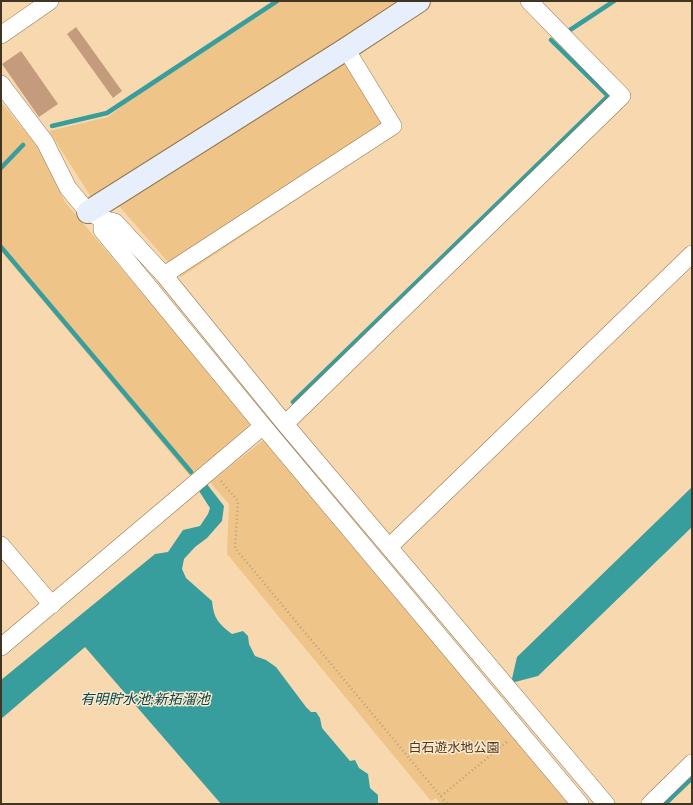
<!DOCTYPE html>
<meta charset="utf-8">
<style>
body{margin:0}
#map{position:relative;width:693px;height:805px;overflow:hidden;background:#f8d9af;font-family:Lato,sans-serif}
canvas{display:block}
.frame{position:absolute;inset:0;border:2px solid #403423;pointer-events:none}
</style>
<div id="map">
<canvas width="693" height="805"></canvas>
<div class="frame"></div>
</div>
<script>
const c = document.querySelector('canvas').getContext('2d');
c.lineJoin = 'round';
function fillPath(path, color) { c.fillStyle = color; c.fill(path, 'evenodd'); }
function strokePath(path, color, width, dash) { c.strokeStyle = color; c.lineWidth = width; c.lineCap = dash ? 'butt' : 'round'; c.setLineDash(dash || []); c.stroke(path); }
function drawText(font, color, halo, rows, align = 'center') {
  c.font = font + ' Lato,"Noto Sans JP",sans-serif'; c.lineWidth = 3; c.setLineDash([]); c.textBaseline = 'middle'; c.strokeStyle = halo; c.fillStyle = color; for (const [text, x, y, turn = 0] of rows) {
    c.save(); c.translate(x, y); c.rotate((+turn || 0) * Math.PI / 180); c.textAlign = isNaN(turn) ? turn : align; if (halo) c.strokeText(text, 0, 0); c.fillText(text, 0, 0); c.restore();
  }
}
fillPath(new Path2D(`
 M279,1H402L93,200L49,131L108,117L135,96Z
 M349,58L394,135L181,277L119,206Z
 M1,102L37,146L65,202L252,423L190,476L1,251Z
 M266,438L568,804H440L436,798L431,801L227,554L229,504L210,482Z`), '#efc489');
fillPath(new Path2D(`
 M206,483L224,506L222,521L207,538L195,547L184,559L182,569L186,578L212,601C214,619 218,623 232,634L243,631L248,636L249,644L255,656L266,660L276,667L306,707L311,712H316L320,718L322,728L350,761L355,760L359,768L368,774L370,788L378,795V804H1V680L155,554L168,552L183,530L200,526L208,514L210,508L199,491Z
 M692,487V527L538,676L511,683L517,657Z`), '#379d9d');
fillPath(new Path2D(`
 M85,647L221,804H1V719Z`), '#f8d9af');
strokePath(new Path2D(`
 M570,30L614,1
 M52,126L107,113L277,1
 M1,168L23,145
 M1,247L191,472
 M293,402L608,96L551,40
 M665,804L692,778`), '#379d9d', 4.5);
fillPath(new Path2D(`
 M76,27L122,91L113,98L67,34Z
 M21,51L58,104L39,117L2,64Z`), '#c59b7e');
const street = new Path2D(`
 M1,35L50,1
 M1,84L45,142L68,188L88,212L102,219L115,222L164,275L285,424L606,804
 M102,219V230L263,426L580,804
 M164,275L393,126L346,49
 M285,424L622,96L529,1
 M1,545L52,605
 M389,547L692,254
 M1,647L263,426
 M650,804L692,763`);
const secondary = new Path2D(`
 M88,212L346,49L419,1`);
strokePath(street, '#947851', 18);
strokePath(secondary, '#947851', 24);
strokePath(new Path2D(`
 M221,481L238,501L235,548L447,804
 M441,796L508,741`), '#b8a07f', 2.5, [1, 3]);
strokePath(street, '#fff', 17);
strokePath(secondary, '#e6effb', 22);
drawText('13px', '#513a19', '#fbe8d0', [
 ["白石遊水地公園",454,748]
]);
drawText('italic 14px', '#074646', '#fbe8d0', [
 ["有明貯水池;新拓溜池",145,699]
]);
</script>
